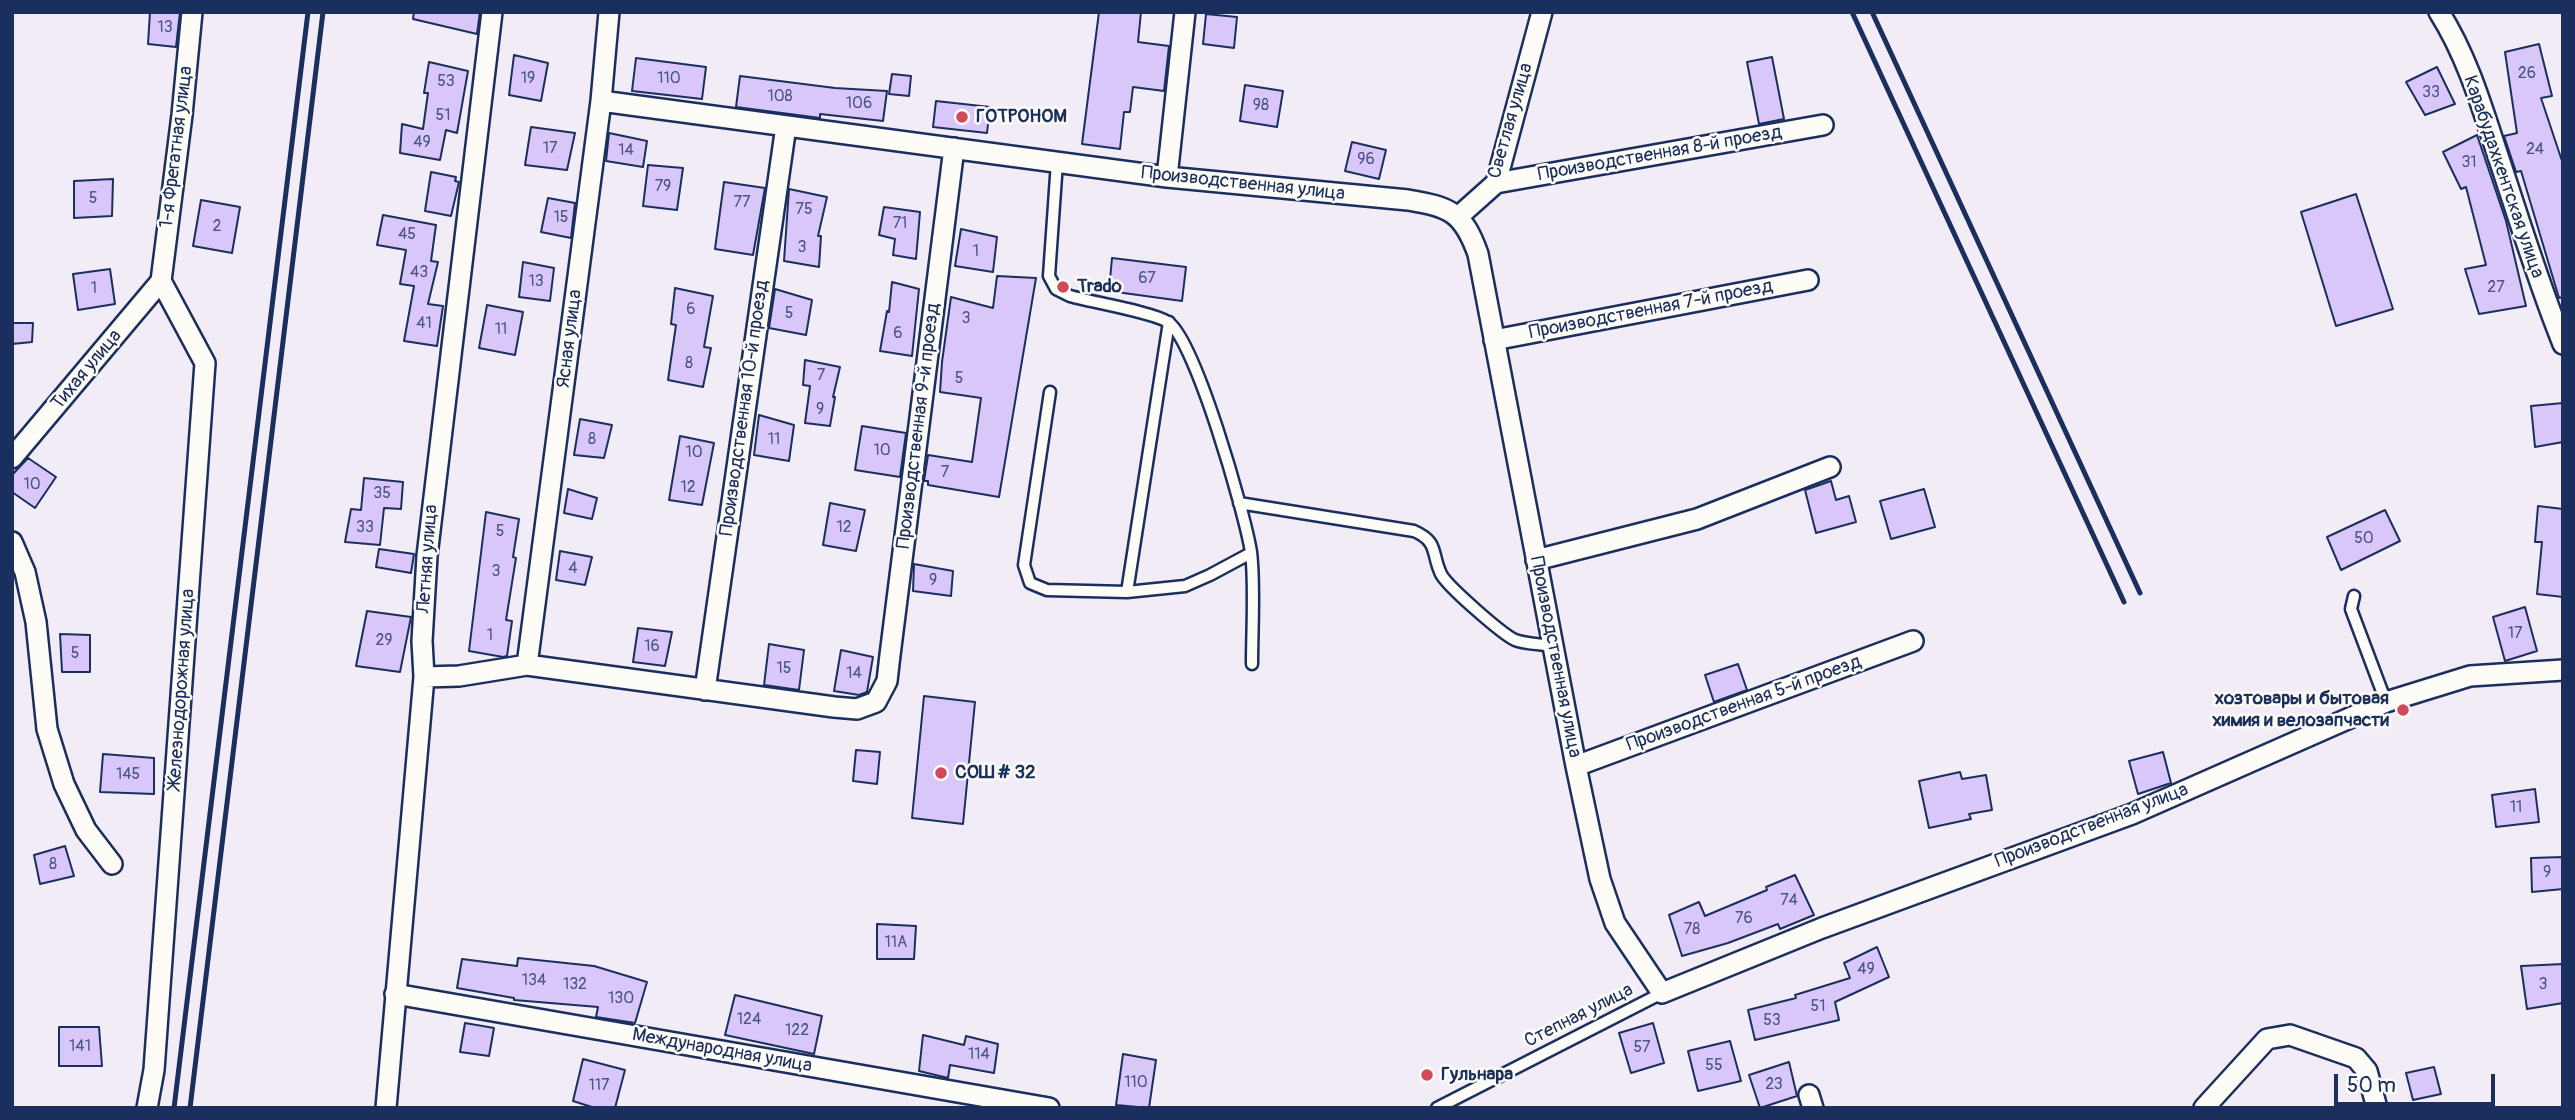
<!DOCTYPE html>
<meta charset="utf-8">
<style>
body{margin:0}
#map{position:relative;width:2575px;height:1120px;overflow:hidden;background:#f2ecf7;font-family:Pangolin,sans-serif}
canvas{display:block}
.frame{position:absolute;inset:0;border:14px solid #1b2f5e;pointer-events:none}
.scale{position:absolute;left:2334px;top:1074px;width:161px;height:32px;box-sizing:border-box;border:4px solid #1b2f5e;border-top:0;padding-left:9px;font-size:21px;line-height:24px;white-space:nowrap;color:#1b2f5e;-webkit-text-stroke:5px #fdfcf7;paint-order:stroke}
</style>
<div id="map">
<canvas width="2575" height="1120"></canvas>
<div class="frame"></div>
<div class="scale">50 m</div>
</div>
<script>
const c = document.querySelector('canvas').getContext('2d');
c.lineJoin = 'round';
function fillPath(path, color) { c.fillStyle = color; c.fill(path, 'evenodd'); }
function strokePath(path, color, width, dash) { c.strokeStyle = color; c.lineWidth = width; c.lineCap = dash ? 'butt' : 'round'; c.setLineDash(dash || []); c.stroke(path); }
function drawText(font, color, halo, rows, align = 'center') {
  c.font = font + ' Pangolin,sans-serif'; c.lineWidth = 5; c.setLineDash([]); c.textBaseline = 'middle'; c.strokeStyle = halo; c.fillStyle = color; for (const [text, x, y, turn = 0] of rows) {
    c.save(); c.translate(x, y); c.rotate((+turn || 0) * Math.PI / 180); c.textAlign = isNaN(turn) ? turn : align; if (halo) c.strokeText(text, 0, 0); c.fillText(text, 0, 0); c.restore();
  }
}
const building = new Path2D(`
 M150,12H180L176,47L148,44Z
 M414,12H480L477,34L413,19Z
 M1099,12H1141L1138,42L1169,46L1164,91L1133,87L1130,112H1124L1120,149L1082,144Z
 M1206,14L1237,17L1234,48L1203,44Z
 M2539,44L2552,96L2541,98L2563,164V297L2559,298L2521,171L2516,172L2504,136L2517,133L2505,52Z
 M514,55L548,63L541,101L509,95Z
 M1772,57L1784,119L1759,124L1747,62Z
 M636,58L706,67L702,99L632,91Z
 M429,62L468,71L457,133L446,130L440,160L400,153L402,124L423,129L428,93H424Z
 M2437,67L2455,104L2425,115L2406,82Z
 M892,74L911,76L909,96L889,94Z
 M740,76L835,88L887,91L883,121L820,114V118L736,107Z
 M1245,85L1283,91L1277,127L1240,121Z
 M936,101L990,107L987,133L933,127Z
 M531,127L575,133L567,170L525,165Z
 M609,133L647,141L643,167L606,161Z
 M2477,135L2506,221L2526,306L2479,314L2465,269L2486,265L2466,187L2461,189L2443,152Z
 M1352,142L1386,150L1379,179L1345,171Z
 M648,165L683,168L677,210L643,206Z
 M431,172L456,177L455,181L459,182L451,216L425,211Z
 M113,179L112,216L74,218V181Z
 M724,182L765,188L753,255L715,249Z
 M789,189L827,197L818,236H821L819,267L784,261Z
 M2356,194L2393,309L2336,326L2301,212Z
 M548,198L575,203L571,238L541,232Z
 M201,200L240,207L232,253L193,246Z
 M884,207L920,212L916,259L893,255L895,239L879,235Z
 M383,215L436,225L431,261L438,262L428,304L443,306L437,346L404,341L414,286L400,284L406,250L377,245Z
 M961,229L997,237L993,272L955,266Z
 M1112,258L1186,267L1182,301L1109,291Z
 M523,262L554,268L550,301L519,297Z
 M110,269L115,304L78,310L73,274Z
 M997,276L1036,278L999,497L928,485V481H924L928,455L972,462L981,398L940,392L942,362L951,297L993,308Z
 M892,282L919,289L912,356L880,351L887,311L889,312Z
 M675,288L713,296L704,347L711,348L703,387L668,380L676,325L671,324Z
 M775,289L812,300L806,335L769,328Z
 M487,305L523,312L515,355L479,348Z
 M12,323H33L32,342L12,344Z
 M805,360L840,367L833,397H835L830,426L805,423L810,386L803,385Z
 M2563,403V442L2535,447L2531,406Z
 M759,415L794,425L789,461L754,455Z
 M580,419L612,425L604,458L574,455Z
 M862,426L906,433L900,477L855,470Z
 M680,436L714,443L702,505L669,500Z
 M28,458L56,477L35,508L12,492V475Z
 M364,478L403,482L401,509L384,508L380,545L345,542L351,509L361,510Z
 M1831,481L1836,500L1849,496L1856,522L1816,533L1805,490Z
 M568,489L597,498L592,519L564,513Z
 M1924,489L1935,527L1891,539L1880,501Z
 M830,503L865,510L856,551L823,545Z
 M2538,506L2563,509V597L2537,594L2542,542H2535Z
 M2385,510L2400,541L2341,570L2327,537Z
 M486,512L519,519L513,557L516,558L506,620L512,621L507,656L503,657L469,651Z
 M379,549L414,554L411,573L376,567Z
 M560,551L592,557L585,585L556,580Z
 M914,564L953,571L951,596L913,591Z
 M2525,607L2537,651L2505,661L2493,617Z
 M367,611L411,617L400,672L356,666Z
 M638,628L672,632L665,666L633,662Z
 M60,634L90,635V672H62Z
 M769,644L804,650L799,690L764,685Z
 M841,650L873,657L867,692L859,695L834,691Z
 M1738,664L1747,690L1714,702L1705,675Z
 M924,696L975,702L963,824L912,818Z
 M856,750L880,752L877,784L853,781Z
 M2163,752L2171,783L2138,794L2129,761Z
 M103,754L154,758V794L100,792Z
 M1960,772L1962,779L1986,775L1992,810L1969,814L1971,819L1929,828L1919,781Z
 M2535,789L2539,822L2496,827L2492,795Z
 M65,846L74,876L40,884L34,855Z
 M2563,857V889L2532,892L2531,858Z
 M1795,875L1814,915L1780,929L1778,924L1728,943L1682,956L1669,915L1699,902L1705,916L1767,890L1766,887Z
 M877,924L916,926L914,959H877Z
 M1877,947L1889,977L1835,1002L1839,1020L1755,1040L1748,1010L1796,998L1795,995L1850,978L1844,963Z
 M518,958L594,966L647,982L635,1023L596,1017L598,1007L514,1000V998L457,988L462,959L517,966Z
 M2563,964V1003L2527,1009L2521,966Z
 M735,995L822,1016L814,1054L725,1035Z
 M465,1023L494,1028L489,1056L460,1052Z
 M1653,1023L1664,1063L1631,1073L1619,1033Z
 M59,1027H99L102,1066H59Z
 M923,1035L964,1045L966,1036L998,1044L994,1073L950,1065L948,1078L919,1071Z
 M1730,1041L1741,1081L1698,1091L1688,1051Z
 M1123,1054L1156,1060L1149,1108L1116,1105Z
 M583,1059L625,1070L615,1108H595L573,1101Z
 M1789,1062L1797,1096L1760,1108L1749,1075Z
 M2434,1067L2441,1094L2413,1100L2406,1073Z`);
fillPath(building, '#d8c7f8');
strokePath(building, '#1b2f5e', 2);
const lane = new Path2D(`
 M1057,162L1049,276L1056,289L1070,296C1091,302 1152,312 1168,322C1195,339 1245,514 1251,552C1255,584 1252,630 1252,664
 M1050,392L1024,565L1030,583L1047,590L1127,592L1185,586L1210,575L1251,553
 M1239,503L1414,531C1439,542 1431,553 1441,574C1447,586 1502,634 1515,640C1525,644 1541,644 1552,646
 M1127,592L1169,322
 M2354,596L2351,609L2386,702
 M1437,1108L1662,993`);
const street = new Path2D(`
 M2439,12C2467,56 2482,107 2498,156C2519,219 2538,282 2563,344
 M601,101L1167,177L1408,200C1450,207 1463,212 1478,254L1576,766L1600,879L1615,923L1662,993L1822,928L2132,814L2386,702L2470,676L2563,670
 M1167,177L1185,12
 M1496,183L1823,125
 M1459,216L1496,183L1542,12
 M161,281L182,115L192,12
 M1494,340L1808,280
 M12,458L161,281
 M12,542L25,572L36,622L47,729L64,784L86,830L112,864
 M1536,560L1697,519L1830,467
 M527,665L601,101L609,12
 M424,677L459,676L527,665L834,707L857,709L876,702L887,681L890,655L954,148
 M705,690L786,126
 M1576,766L1913,641
 M395,994L1049,1108
 M1809,1095L1813,1108
 M147,1108L154,1070L205,363L161,281
 M386,1108L424,677L422,641L427,556L492,12
 M2204,1108L2267,1039L2290,1035L2356,1058L2367,1071L2377,1108`);
strokePath(lane, '#1b2f5e', 15);
strokePath(street, '#1b2f5e', 24);
strokePath(lane, '#fdfcf7', 10);
strokePath(street, '#fdfcf7', 19);
strokePath(new Path2D(`
 M1852,12L2124,602
 M1872,12L2140,593
 M174,1108L308,12
 M190,1108L323,12`), '#1b2f5e', 5);
for (const [x, y, r, color] of [
 [962,117,7,"#d1495b"],
 [1063,287,7,"#d1495b"],
 [2403,710,7,"#d1495b"],
 [941,773,7,"#d1495b"],
 [1427,1075,7,"#d1495b"]
]) { const dot = new Path2D(); dot.arc(x, y, r, 0, 2 * Math.PI); c.fillStyle = color; c.fill(dot); strokePath(dot, '#fdfcf7', 2.5); }
drawText('16px', '#4a5584', null, [
 ["13",165,28],
 ["26",2527,74],
 ["19",528,79],
 ["110",669,79],
 ["53",446,82],
 ["33",2431,93],
 ["108",780,97],
 ["106",859,104],
 ["98",1261,106],
 ["51",443,116],
 ["49",422,143],
 ["17",550,149],
 ["24",2535,150],
 ["14",626,151],
 ["96",1366,160],
 ["31",2469,163],
 ["79",663,187],
 ["5",93,199],
 ["77",742,203],
 ["75",804,210],
 ["15",561,218],
 ["71",900,224],
 ["2",217,227],
 ["45",407,235],
 ["3",802,248],
 ["1",976,252],
 ["43",419,273],
 ["67",1147,279],
 ["13",536,282],
 ["27",2496,288],
 ["1",94,289],
 ["6",691,310],
 ["5",789,314],
 ["3",966,319],
 ["41",424,324],
 ["11",501,330],
 ["6",898,334],
 ["8",689,364],
 ["7",821,376],
 ["5",959,379],
 ["9",820,410],
 ["8",592,440],
 ["11",774,440],
 ["10",882,451],
 ["10",694,453],
 ["7",945,473],
 ["10",32,485],
 ["12",688,488],
 ["35",382,494],
 ["33",365,528],
 ["12",844,528],
 ["5",500,532],
 ["50",2364,539],
 ["4",573,569],
 ["3",496,572],
 ["9",933,581],
 ["17",2515,634],
 ["1",490,636],
 ["29",384,641],
 ["16",652,647],
 ["5",75,654],
 ["15",784,669],
 ["14",854,674],
 ["145",128,775],
 ["11",2516,808],
 ["8",53,865],
 ["9",2547,873],
 ["74",1789,901],
 ["76",1744,919],
 ["78",1692,930],
 ["11А",896,943],
 ["49",1866,970],
 ["134",534,981],
 ["132",575,985],
 ["3",2543,985],
 ["130",621,999],
 ["51",1818,1007],
 ["124",749,1020],
 ["53",1772,1021],
 ["122",797,1031],
 ["141",80,1047],
 ["57",1642,1048],
 ["114",979,1055],
 ["55",1714,1066],
 ["110",1136,1083],
 ["23",1774,1085],
 ["117",599,1086]
]);
drawText('bold 19px', '#1b2f5e', '#fdfcf7', [
 ["ГОТРОНОМ",976,117],
 ["Trado",1077,287],
 ["хозтовары и бытовая",2389,699,"right"],
 ["химия и велозапчасти",2389,721,"right"],
 ["СОШ # 32",955,773],
 ["Гульнара",1441,1075]
], 'left');
drawText('19px', '#1b2f5e', '#fdfcf7', [
 ["Светлая улица",1511,121,-74],
 ["1-я Фрегатная улица",177,147,-83],
 ["Производственная 8-й проезд",1660,154,-10],
 ["Карабудахкентская улица",2503,177,71],
 ["Производственная улица",1243,184,6],
 ["Производственная 7-й проезд",1651,310,-11],
 ["Ясная улица",570,339,-83],
 ["Тихая улица",87,370,-50],
 ["Производственная 10-й проезд",745,408,-82],
 ["Производственная 9-й проезд",919,426,-83],
 ["Летняя улица",428,559,-86],
 ["Производственная улица",1555,657,79],
 ["Железнодорожная улица",182,689,-86],
 ["Производственная 5-й проезд",1744,704,-20],
 ["Производственная улица",2092,826,-21],
 ["Степная улица",1579,1016,-27],
 ["Международная улица",722,1051,10]
]);
</script>
